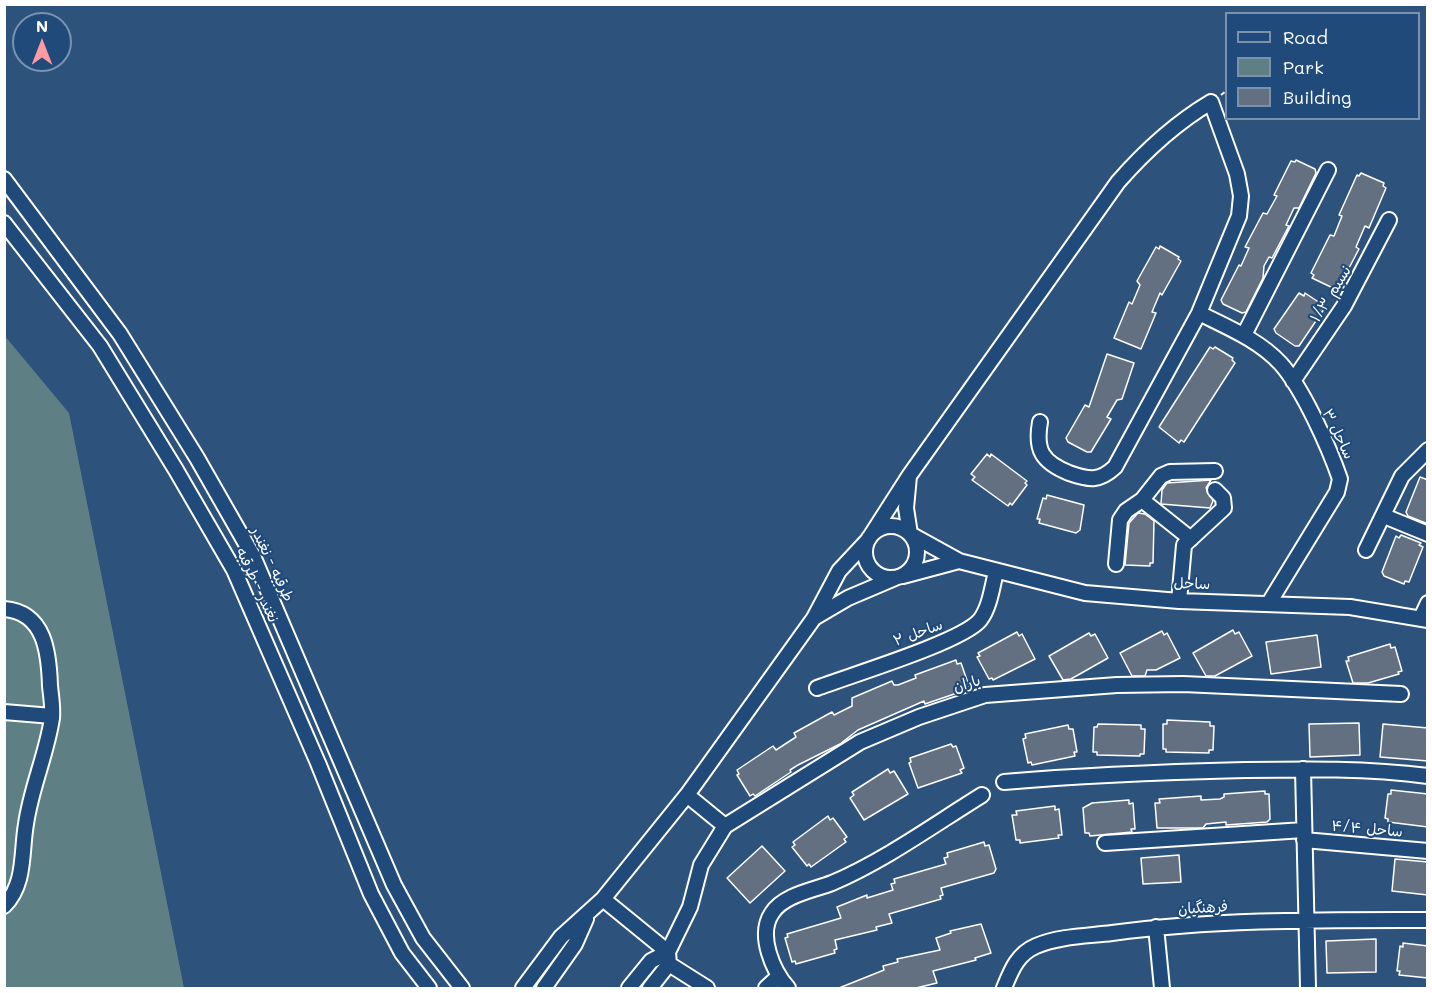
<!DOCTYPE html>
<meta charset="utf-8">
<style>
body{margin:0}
#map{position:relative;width:1432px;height:993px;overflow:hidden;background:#2d527c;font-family:Mali,sans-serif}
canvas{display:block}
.frame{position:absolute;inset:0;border:6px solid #fff;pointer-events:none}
.legend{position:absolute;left:1225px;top:12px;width:195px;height:108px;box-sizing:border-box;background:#1f4a7a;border:2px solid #7992af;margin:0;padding:8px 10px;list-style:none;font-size:18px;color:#fff}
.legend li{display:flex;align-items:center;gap:12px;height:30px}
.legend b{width:30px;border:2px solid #7992af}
.north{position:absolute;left:12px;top:12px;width:60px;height:60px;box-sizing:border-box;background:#1f4a7a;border:2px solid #7992af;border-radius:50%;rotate:0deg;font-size:16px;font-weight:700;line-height:24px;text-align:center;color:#fff}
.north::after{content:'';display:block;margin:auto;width:21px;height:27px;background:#ff9aa2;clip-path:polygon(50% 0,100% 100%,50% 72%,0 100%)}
</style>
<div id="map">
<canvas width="1432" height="993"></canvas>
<div class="frame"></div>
<ul class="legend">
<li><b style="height:8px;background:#1f4a7a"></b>Road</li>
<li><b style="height:16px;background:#5e8085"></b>Park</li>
<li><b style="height:16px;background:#637082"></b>Building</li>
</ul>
<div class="north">N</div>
</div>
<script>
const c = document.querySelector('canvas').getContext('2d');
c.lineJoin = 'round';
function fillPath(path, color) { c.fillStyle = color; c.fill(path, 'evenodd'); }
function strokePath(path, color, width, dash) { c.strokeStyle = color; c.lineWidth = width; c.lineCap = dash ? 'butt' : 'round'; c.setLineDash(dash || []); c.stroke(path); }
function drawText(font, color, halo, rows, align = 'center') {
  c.font = font + ' Mali,"Playpen Sans Arabic",sans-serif'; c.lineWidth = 4.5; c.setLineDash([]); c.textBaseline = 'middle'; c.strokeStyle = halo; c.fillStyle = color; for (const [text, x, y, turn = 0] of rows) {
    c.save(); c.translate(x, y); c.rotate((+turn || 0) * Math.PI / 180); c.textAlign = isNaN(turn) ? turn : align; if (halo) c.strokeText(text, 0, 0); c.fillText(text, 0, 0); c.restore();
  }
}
fillPath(new Path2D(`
 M4,335L69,413L184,988H5Z`), '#5e8085');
const building = new Path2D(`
 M1296,160L1315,169L1316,173L1299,208H1294L1286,225L1289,226L1272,258L1269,257L1264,266L1263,278L1246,312L1242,313L1223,304L1221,300L1239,265L1241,266L1249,248L1245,247L1263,213L1267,214L1277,196L1274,195L1291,161L1295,162Z
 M1361,173L1384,183L1383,186L1386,188L1369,228L1365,226L1356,247L1359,249L1339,287L1336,286L1335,289L1312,278L1314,275L1311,273L1330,235L1334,236L1342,216L1339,215L1357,175L1359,176Z
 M1160,246L1179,257L1178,259L1181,261L1162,295L1160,293L1152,312L1156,313L1141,349L1114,338L1129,302L1132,304L1140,285L1137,281L1156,247L1159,249Z
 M1299,293L1304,296L1305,293L1323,305L1321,307L1324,309L1299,346H1295L1276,333L1274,329Z
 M1210,347L1213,349L1215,347L1233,358L1232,360L1235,363L1184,442L1181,440L1179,443L1159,427Z
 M1107,354L1134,363L1122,399L1117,400L1107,417L1111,419L1091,452H1087L1068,442L1066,438L1085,405L1089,407Z
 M987,454L990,457L991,454L1027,481L1025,483L1027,485L1012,505L1010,503L1008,506L972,480L975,477L971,474Z
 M1420,477L1428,480V524L1408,516L1406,512Z
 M1211,480L1206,488L1213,501L1210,508L1161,504L1162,490L1167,483Z
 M1047,495L1084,505L1080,530L1076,533L1039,523L1040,519H1037L1043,498L1046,499Z
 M1138,513L1145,514L1154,521L1153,563H1150V566L1125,565L1129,523Z
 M1401,535L1421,543L1419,545L1423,547L1409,582L1405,581L1404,584L1384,576L1382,572L1396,536L1399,538Z
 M1233,630L1235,634L1239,632L1252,656L1215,676H1206L1193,653Z
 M1162,631L1164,635L1167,633L1180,658L1156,670H1147L1145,676H1132L1120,653Z
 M1017,632L1019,636L1022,634L1035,659L993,680L992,678L989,679L977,657L980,656L978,653Z
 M1089,633L1091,636L1095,634L1108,658L1071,679L1063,680L1049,656Z
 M1317,635L1321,667L1271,674L1266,642Z
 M1390,644L1391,648L1395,647L1402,671L1398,672L1399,674L1368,683H1353L1346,661H1349L1348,657Z
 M956,660L957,664L961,663L969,686L966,687V690L925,704L924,701L858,730L840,744L798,765L790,770L791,772L755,796L753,794L750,796L737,775L739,774L737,770L773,746L776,750L796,737L794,733L832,712L834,715L852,706V698L892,681L894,685H898L916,678L915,675Z
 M1167,720L1210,722V726H1214L1213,750H1209V753L1166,752V749H1163V724H1167Z
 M1359,723L1360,755L1310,757L1309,724Z
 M1098,724L1141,725V729H1145L1144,754H1140V756L1097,755V752H1093L1094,727H1097Z
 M1383,724L1428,728V761L1380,757Z
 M1068,725L1069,729H1073L1077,752H1074L1075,756L1032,765L1031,762L1028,763L1023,739L1026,738L1025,734Z
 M951,744L953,747L956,746L964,768L960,770L962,773L918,788L909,763L911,762L910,758Z
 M888,769L890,773L894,771L908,794L864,820L850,798L854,795L852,792Z
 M1391,790L1428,794V827L1388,822V819L1385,818L1388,794H1391Z
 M1265,791V794H1269L1270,819L1267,822L1226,825V822L1206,824L1203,828H1157L1155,803H1160L1159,799L1201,796V800L1220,799L1224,797V794Z
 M1129,800V804L1133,803L1135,829H1131L1132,832L1090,836L1089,833H1085L1083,808L1092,803Z
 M1055,806V810L1059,809L1062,835H1058L1059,838L1020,843V840H1016L1012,815H1017L1016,811Z
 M828,816L830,820L833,818L847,837L844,839L846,842L811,867L809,864L807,866L792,847L795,845L793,842Z
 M984,842L985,846L989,845L996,869L994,873L941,888L943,895L940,896L941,899L889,914L892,923L876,927L877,930L835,940L837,949L834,950L835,953L796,964L795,961L792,962L785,938L788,937L787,934L841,918L837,907L867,895V898L893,890L891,884L895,883L894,879L946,864L944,858L948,857L947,853Z
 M762,846L785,871L750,903L727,878Z
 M1179,855L1181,882L1143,884L1141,858Z
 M1395,859L1428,862V895L1392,891Z
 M981,924L991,953L975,958L976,960L933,971L937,983L916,988H839L884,970L883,966L898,962L897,959L940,950L936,938L951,933L950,931Z
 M1376,939V972L1327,973L1326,941Z
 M1403,943L1428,946V978L1399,975L1400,971H1397L1400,946L1403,947Z`);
fillPath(building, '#637082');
strokePath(building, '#fff', 1.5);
const minor = new Path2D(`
 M4,179L120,334L197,458L253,556L394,885L423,938L462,988
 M4,223L100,346L176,470L234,570L318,763L371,894L402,953L429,988
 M1199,313C1227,327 1259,340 1281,364C1303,389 1329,447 1340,479L1337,492L1269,603
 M1244,335L1328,170
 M1293,381L1344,306L1389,220
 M909,476L1118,182C1146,150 1174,124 1211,102L1237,174L1241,196L1239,216L1199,313L1115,467C1099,482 1089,480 1069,473C1042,462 1035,450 1040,422
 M1142,500L1191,539
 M1384,516L1428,534
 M865 552a26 26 0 1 1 52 0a26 26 0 1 1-52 0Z
 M1366,550L1402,476L1428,450
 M959,561L1085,593L1179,601L1350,607L1428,620
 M1116,564L1120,520L1126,511L1142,500L1161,476L1170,472L1215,471
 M1179,601L1184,545L1224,508L1223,498L1215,490
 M4,609C45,612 49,653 50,686C51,696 53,707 52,718C47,753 31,788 26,824C21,852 26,884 4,906
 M814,618L848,598L895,578
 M1421,618L1428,603
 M817,688C848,676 962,642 980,620C990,607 992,587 996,572
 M4,712L52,716
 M1303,769L1308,988
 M1004,782C1085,775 1165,772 1245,770C1306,769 1367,768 1428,776
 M687,795L725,826
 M1304,840L1428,851
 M1105,843L1304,830
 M603,899L668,952L651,961L629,988
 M1156,927L1162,988
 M669,964L668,952L690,907L701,865L725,826L860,742L919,717L985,695L1117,685L1183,684L1401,694
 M669,964L707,988
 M523,988L561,937L603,899L687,795L814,618L839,571L868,540L909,476L906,508L910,534L959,561L903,576
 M544,988L575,944L586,919
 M650,988L669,964
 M766,988L778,977
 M788,988C773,971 757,935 772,913C783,895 814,890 832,883C884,861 935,824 982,795
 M1004,988C1011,971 1017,954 1036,946C1059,936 1088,936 1112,933C1216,919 1323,920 1428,920`);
strokePath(minor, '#fff', 18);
strokePath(new Path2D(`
 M1221,95L1226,91`), '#fff', 2, [4.5, 4.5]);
strokePath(minor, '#1f4a7a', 14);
drawText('15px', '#fff', '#1f4a7a', [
 ["نسیم ۱/۳",1331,294,-58],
 ["ساحل ۳",1338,434,64],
 ["طرقبه - نغندر",272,564,65],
 ["ساحل",1192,584,2],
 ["نغندر - طرقبه",257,585,65],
 ["ساحل ۲",918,633,-20],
 ["باران",967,684,-16],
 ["ساحل ۴/۴",1367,829,5],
 ["فرهنگیان",1203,908,-3]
]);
</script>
